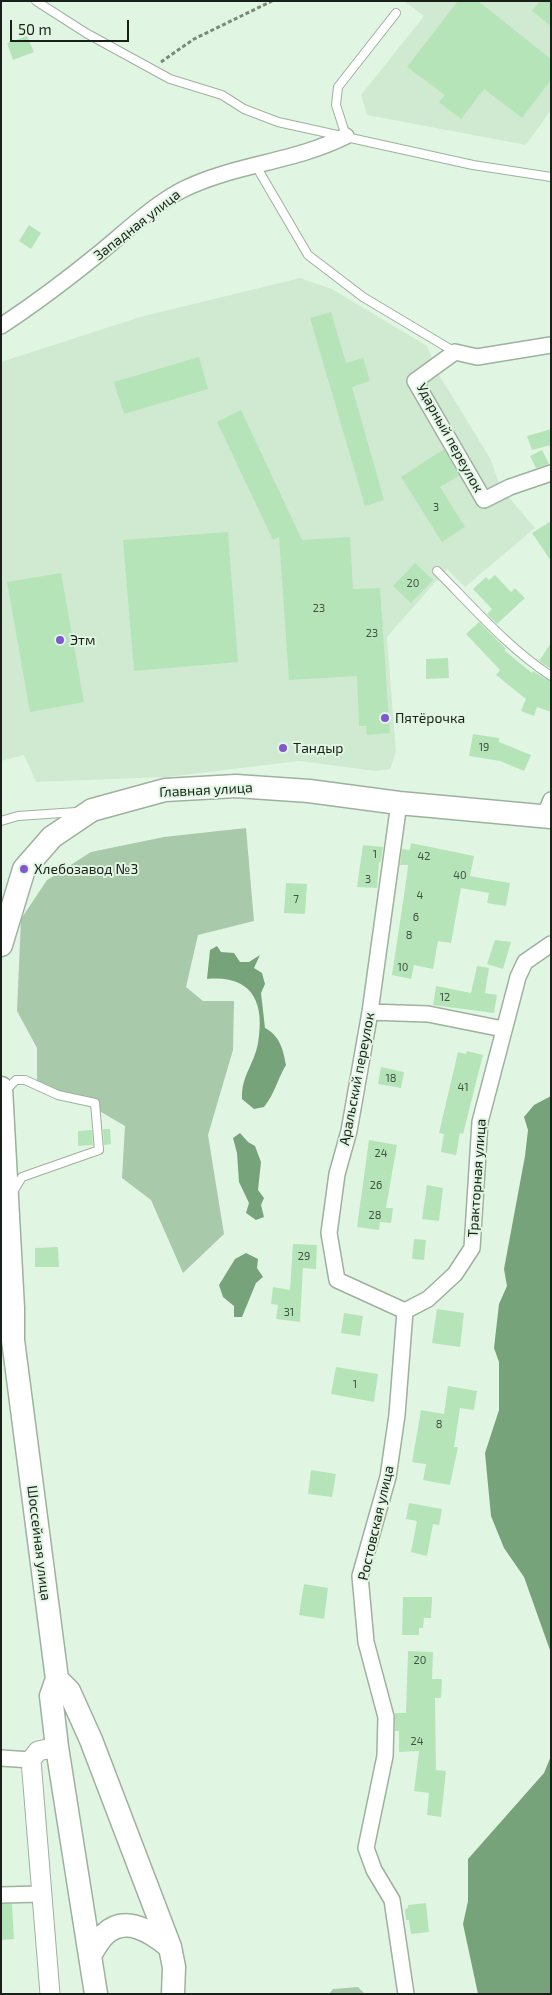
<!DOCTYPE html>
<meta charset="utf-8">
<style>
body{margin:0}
#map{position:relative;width:552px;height:1995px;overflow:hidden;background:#e1f6e2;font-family:"Exo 2",sans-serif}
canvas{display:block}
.frame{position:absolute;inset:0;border:2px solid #182019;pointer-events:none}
.scale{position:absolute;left:10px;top:20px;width:119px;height:22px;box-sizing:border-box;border:2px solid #182019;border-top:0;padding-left:6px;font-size:15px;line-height:18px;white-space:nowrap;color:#182019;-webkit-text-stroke:4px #e1f6e2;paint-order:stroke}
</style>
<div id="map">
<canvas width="552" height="1995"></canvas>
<div class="frame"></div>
<div class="scale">50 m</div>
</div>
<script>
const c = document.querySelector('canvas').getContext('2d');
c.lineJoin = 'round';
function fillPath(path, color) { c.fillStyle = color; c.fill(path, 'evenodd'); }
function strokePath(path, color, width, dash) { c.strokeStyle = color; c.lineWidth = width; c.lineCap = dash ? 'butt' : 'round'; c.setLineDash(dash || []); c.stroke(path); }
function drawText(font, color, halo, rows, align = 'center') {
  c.font = font + ' "Exo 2",sans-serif'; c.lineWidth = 4; c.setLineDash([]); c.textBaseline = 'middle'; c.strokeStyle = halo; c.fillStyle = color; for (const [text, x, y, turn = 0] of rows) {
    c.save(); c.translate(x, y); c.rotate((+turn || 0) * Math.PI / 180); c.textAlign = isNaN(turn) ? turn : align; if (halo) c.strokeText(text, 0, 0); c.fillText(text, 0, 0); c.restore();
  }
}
fillPath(new Path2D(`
 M404,1H551V110L526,145L367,115L361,95L424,16Z
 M300,278L332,289L427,346L439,375L490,458L501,488L535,528L465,587L447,569L387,637L396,752L390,769L376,771L299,761L167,777L36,782L24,755L1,761V362L140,317Z`), '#d0ead1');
fillPath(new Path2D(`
 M246,828L254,921L198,935L186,987L203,1001H234L233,1050L208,1135L224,1234L183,1273L151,1200L122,1178L125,1126L84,1102L37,1091V1048L17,1011L21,919L47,880L91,852L164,837Z
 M358,1987L365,1994H329L333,1989Z`), '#a9c9ab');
fillPath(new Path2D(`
 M217,946L221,952L234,953L240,962H249L260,955L254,968L262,973L265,984L261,993L265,1028C280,1036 283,1049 286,1065C277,1080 275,1093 264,1107L254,1109L242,1099C241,1076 254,1065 258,1043C265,1003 253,975 207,979L210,950Z
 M551,1096V1653L524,1577L504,1548L491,1516L485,1453L499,1410V1362L494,1348L499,1304L507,1286L504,1269L525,1156L528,1130L524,1117L534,1105Z
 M240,1133L248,1142L255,1146L261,1162L258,1190L264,1198L261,1205L264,1217L256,1220L246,1213L249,1203L239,1182L237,1153L233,1138Z
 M246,1253L258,1259L257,1268L263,1277L256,1283L242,1317H234V1306L223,1297L219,1285L235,1259Z
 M551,1756V1994H478L463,1924L468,1901V1859L544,1773Z`), '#77a37a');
fillPath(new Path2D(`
 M458,1H478L551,59V80L522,118L484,89L461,119L439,102L445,95L407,67Z
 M540,1H551V26L532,11Z
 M27,36L34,52L13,60L7,43Z
 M29,225L41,233L31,249L19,241Z
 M331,312L346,363L363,358L370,381L352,387L384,500L365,506L310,318Z
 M199,357L208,389L124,414L114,382Z
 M241,410L302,540L350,537L353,589L380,588L390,733L367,735L366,726H359L357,676L289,680L279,537L273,540L217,422Z
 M551,429V445L532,450L527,436Z
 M444,449L459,476L440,487L465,527L442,542L401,477Z
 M542,450L549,464L536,468L530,456Z
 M551,521V561L532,533Z
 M228,532L238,662L134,671L123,540Z
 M415,563L433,580L411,603L393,586Z
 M61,573L84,702L30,712L7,582Z
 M495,575L511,592L515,588L525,598L497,624L487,614L492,609L473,589L486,577L489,580Z
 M479,622L506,649L504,650L532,673L533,671L551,682V712L537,707L534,716L521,711L526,699L496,675L500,670L466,634Z
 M551,643V669L539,661Z
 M448,658L449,678L426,679V659Z
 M473,734L499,738V742L531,755L524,771L500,761L469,756Z
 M411,843L474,856L470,876L510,883L506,906L487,903L489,893L461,888L451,943L438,941L433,969L414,965L411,979L392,975L407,875L408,865H400L402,849L410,850Z
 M363,845L383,847L381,862H379L377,888L357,887Z
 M286,883L307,884L305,914L284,913Z
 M495,940L511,942L503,969L487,964Z
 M477,966L489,968L485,993L497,995L494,1013L433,1005L436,986L471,993Z
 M467,1051L483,1055L463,1134L460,1133L456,1155L441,1152L444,1134L439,1133L458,1052L466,1054Z
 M381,1067L404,1072L401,1088L378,1084Z
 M103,1129H110L111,1144L104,1145Z
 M92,1130L93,1145L78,1146V1131Z
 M369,1140L397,1145L386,1208H393L391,1223L380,1222L379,1230L357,1227Z
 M427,1185L443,1188L439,1221L422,1219Z
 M414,1239L426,1240L424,1260L412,1259Z
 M293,1244L317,1245L316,1269L303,1268L300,1322L276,1319L278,1305L271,1304L273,1287L290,1290Z
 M58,1247L59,1267H35V1248Z
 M437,1309L464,1313L460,1347L432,1343Z
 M344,1313L363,1316L360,1336L341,1333Z
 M336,1367L378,1374L374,1402L331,1394Z
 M448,1386L477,1391L474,1410L460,1408L454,1447H458L450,1485L423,1480L426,1464L412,1462L421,1410L444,1414Z
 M311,1470L336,1474L332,1497L308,1494Z
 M409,1503L442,1509L439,1525L433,1524L427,1556L411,1552L417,1521L406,1519Z
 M304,1584L328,1588L324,1619L299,1615Z
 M403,1597H432L431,1618H424L423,1628H419V1635H402Z
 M408,1651L433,1652L432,1679H442L441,1698H435L436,1770L446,1771L441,1817L427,1815L429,1793L414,1791L419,1751L399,1752V1731H395V1713H406Z
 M426,1903L429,1932L411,1934L409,1920H406L405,1909L408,1908V1905Z
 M1,1904H12L14,1939L1,1940Z`), '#b6e4b9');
const service = new Path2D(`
 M36,1L86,33L170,79L222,95L244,109L278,122L473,165L551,177
 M346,136L336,105L338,87L396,13
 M256,166L308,255L363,297L455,352
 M437,571C473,607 508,648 551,676
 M1,821L18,816L76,812
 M5,1091L16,1080H25L58,1095L95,1103L99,1150L22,1177L13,1192`);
const minor = new Path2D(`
 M1,326C36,303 69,278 102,251C125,232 157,202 184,189C235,164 295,162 346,136
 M551,345L477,357L455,352L415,381L484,500L510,487L551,473
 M399,803L370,1012L349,1131L337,1174L329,1233L337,1280L405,1311
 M544,817L551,800
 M370,1012L428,1014L503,1029
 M405,1311L397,1415L388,1477L360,1576L366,1642L386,1717L385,1756L366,1848L374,1870L392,1900L406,1994
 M405,1311L428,1299L455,1274L472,1248L480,1122L518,977L525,962L551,944
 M1,1758L31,1760
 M1,1895L41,1894`);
const tertiary = new Path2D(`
 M50,1994L31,1760L38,1751L57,1747`);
const primary = new Path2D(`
 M1,945L24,869L52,837L92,810L165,790L236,786L309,791L399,803L551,817
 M1,1088L13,1308V1340L57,1679L51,1696L57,1747L96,1994
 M57,1679L69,1691L91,1740L170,1947L174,1967L173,1994
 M90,1955C94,1949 98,1941 104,1935C125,1914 152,1932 170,1947`);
strokePath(service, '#9db19e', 10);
strokePath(minor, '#9db19e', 18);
strokePath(tertiary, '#9db19e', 21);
strokePath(primary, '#9db19e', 25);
strokePath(new Path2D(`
 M161,62L194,39L272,1`), '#7a897b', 3, [4, 2.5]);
strokePath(service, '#fff', 8);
strokePath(minor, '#fff', 15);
strokePath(tertiary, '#fff', 19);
strokePath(primary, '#fff', 22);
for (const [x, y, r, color] of [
 [60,640,5,"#8156cf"],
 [385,718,5,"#8156cf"],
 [283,748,5,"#8156cf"],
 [24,869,5,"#8156cf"]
]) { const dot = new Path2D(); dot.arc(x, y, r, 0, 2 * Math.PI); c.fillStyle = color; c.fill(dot); strokePath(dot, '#e1f6e2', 2); }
drawText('11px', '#405141', null, [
 ["3",436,507],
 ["20",413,583],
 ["23",319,608],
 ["23",372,633],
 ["19",484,747],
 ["1",375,854],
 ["42",424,856],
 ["40",460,875],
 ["3",368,879],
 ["4",420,895],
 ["7",296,899],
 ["6",416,917],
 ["8",409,935],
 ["10",403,967],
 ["12",445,997],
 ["18",391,1078],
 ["41",463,1087],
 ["24",381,1153],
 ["26",376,1185],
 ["28",375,1215],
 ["29",304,1256],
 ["31",289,1312],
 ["1",355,1384],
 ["8",439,1424],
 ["20",420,1660],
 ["24",417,1741]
]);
drawText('14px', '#182019', '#e1f6e2', [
 ["Западная улица",137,225,-38],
 ["Ударный переулок",450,438,61],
 ["Главная улица",206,790,-3],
 ["Аральский переулок",357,1079,-79],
 ["Тракторная улица",477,1178,-86],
 ["Ростовская улица",376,1523,-77],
 ["Шоссейная улица",39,1543,83]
]);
drawText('14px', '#182019', '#e1f6e2', [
 ["Этм",70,640],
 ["Пятёрочка",395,718],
 ["Тандыр",293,748],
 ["Хлебозавод №3",34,869]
], 'left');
</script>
